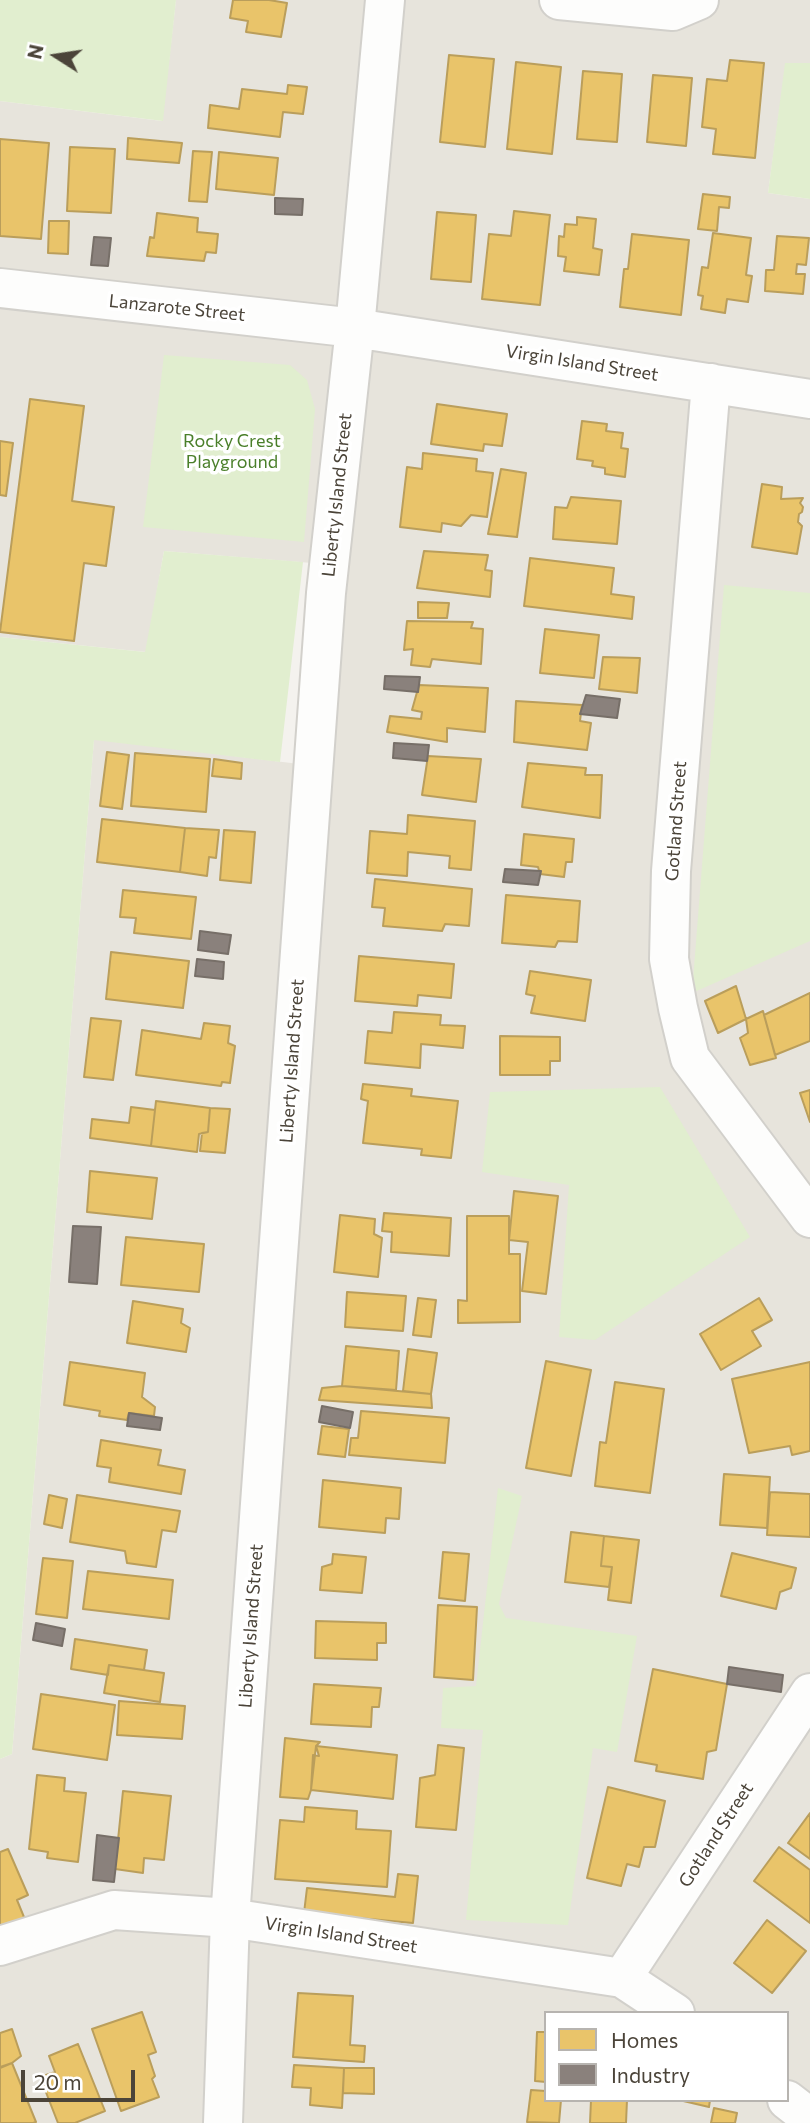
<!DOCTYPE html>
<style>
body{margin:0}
#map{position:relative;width:810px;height:2123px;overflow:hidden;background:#f4f2ee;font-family:Commissioner,sans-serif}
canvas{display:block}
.legend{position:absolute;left:544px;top:2011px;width:245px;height:91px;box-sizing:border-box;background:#fff;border:2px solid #b7b4b0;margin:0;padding:9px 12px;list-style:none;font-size:21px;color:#4b4439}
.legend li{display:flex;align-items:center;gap:14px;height:35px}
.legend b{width:35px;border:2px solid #b7b4b0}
.north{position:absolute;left:21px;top:21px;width:70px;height:70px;-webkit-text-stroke:5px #fff;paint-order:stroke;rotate:282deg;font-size:19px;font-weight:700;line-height:28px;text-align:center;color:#4b4439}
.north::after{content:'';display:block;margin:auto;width:24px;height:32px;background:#4b4439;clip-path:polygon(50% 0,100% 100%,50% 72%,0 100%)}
.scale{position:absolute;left:21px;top:2070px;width:114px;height:32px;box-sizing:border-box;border:4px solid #4b4439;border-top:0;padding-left:9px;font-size:21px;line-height:24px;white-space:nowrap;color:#4b4439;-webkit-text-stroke:5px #fff;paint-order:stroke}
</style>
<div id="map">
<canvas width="810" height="2123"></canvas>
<ul class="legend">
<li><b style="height:19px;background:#e9c46a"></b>Homes</li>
<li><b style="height:19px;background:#8a817c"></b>Industry</li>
</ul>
<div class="north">N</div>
<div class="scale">20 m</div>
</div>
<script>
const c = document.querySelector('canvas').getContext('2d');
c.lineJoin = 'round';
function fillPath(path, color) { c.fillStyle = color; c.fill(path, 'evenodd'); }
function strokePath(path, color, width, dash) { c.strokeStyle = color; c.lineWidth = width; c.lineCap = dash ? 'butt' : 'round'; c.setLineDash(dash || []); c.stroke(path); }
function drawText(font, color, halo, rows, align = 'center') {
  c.font = font + ' Commissioner,sans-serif'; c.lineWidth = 7; c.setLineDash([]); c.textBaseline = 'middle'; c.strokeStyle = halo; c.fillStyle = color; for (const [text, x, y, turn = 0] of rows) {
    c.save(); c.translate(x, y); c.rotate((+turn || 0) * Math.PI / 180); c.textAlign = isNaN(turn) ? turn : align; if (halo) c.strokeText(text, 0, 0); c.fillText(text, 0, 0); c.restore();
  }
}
fillPath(new Path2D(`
 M176,0H810V63H786L768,193L810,199V2123H0V1759L12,1754L94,739L332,768L349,566L164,551L146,652L0,637V101L162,121ZM546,2013H787V2100H546Z`), '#e7e4dc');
fillPath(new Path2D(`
 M0,0H176L163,121L0,101Z
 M785,63H810V199L768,193Z
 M164,355L290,365L307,380L315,409L304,542L143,527Z
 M164,551L303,562L280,762L94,740L12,1754L0,1759V637L145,652Z
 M724,585L810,593V941L692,993Z
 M660,1087L750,1237L595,1340L559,1337L569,1185L482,1172L490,1092Z
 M498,1488L522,1496L499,1604L506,1618L637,1636L617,1752L593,1748L568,1925L466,1920L483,1730L441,1728L443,1688L476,1686Z`), '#e1eecf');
const homes = new Path2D(`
 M233,0H269L287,3L281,37L246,32L248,21L230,18Z
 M449,55L494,59L485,147L440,142Z
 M730,60L764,63L755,158L713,154L716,129L702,127L707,79L727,81Z
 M516,62L561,67L552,154L507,149Z
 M583,71L622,74L617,142L577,139Z
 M653,75L692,78L686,146L647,142Z
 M288,85L307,87L303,114L283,112L280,137L208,128L210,105L239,109L242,89L287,94Z
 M128,138L182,143L179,163L127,159Z
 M0,139L49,143L41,239L0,236Z
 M70,147L115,149L111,213L67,211Z
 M193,151L212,152L207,202L189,201Z
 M219,152L278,158L274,195L216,189Z
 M703,194L730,197L729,208L719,207L717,231L698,229Z
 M514,211L550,215L540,305L482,299L489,234L511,236Z
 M437,212L476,215L471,282L431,279Z
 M157,213L198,218L197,232L218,234L216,253L206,252L204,261L147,256L150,237L154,238Z
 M577,217L596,219L593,248L602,250L599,275L564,271L566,257L558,256L559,236L564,237L565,224L577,225Z
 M49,221H69L68,254L48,253Z
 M713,233L751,238L746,275L752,276L748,302L727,299L725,313L701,309L703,296L698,295L702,267L708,268Z
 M632,234L689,240L681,315L620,307L624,269H628Z
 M777,236L809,238L806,265L797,264L796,274H805L803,294L765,291L766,270H774Z
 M30,399L84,406L72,501L114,507L106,566L84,563L74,641L0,632Z
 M437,404L507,414L502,446L484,444L483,451L431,444Z
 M582,421L607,424L606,431L623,433L621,448L628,449L625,477L605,474V468L592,466L593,461L577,459Z
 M0,441L13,443L6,496L0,495Z
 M423,453L477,459L476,471L493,473L487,517L471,515L461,526L442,523L441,532L400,527L407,467L422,469Z
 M501,469L526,473L517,537L488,534Z
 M762,484L782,487L781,499L803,498L800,503L803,507L802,512L799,514L798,522L802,526L797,554L752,547Z
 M571,497L621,501L617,544L553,539L555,507L567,508Z
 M424,551L488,555L485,570L492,571L490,597L417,588Z
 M530,558L614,568L611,594L634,597L632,619L524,606Z
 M418,602L449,603L447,618H418Z
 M407,621L473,622L471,628L483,629L481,664L432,659L430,667L411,665L413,649L404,650Z
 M545,629L599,635L594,678L540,673Z
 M603,657L640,658L637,693L599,689Z
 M419,685L488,688L485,732L447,728V742L387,732L390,716L421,719L422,712L412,710Z
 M516,701L582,705L580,721L591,723L587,750L514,742Z
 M107,752L129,755L122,809L100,806Z
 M135,753L210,759L206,812L131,806Z
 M428,756L481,759L476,802L422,795Z
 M214,759L242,763L241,779L212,776Z
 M528,763L586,768L585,775H602L600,818L522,807Z
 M408,815L475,821L471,870L449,868L450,856L408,852L407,876L367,873L370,831L407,834Z
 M102,819L185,828L180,872L97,862Z
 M185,828L219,830L216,858L209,857L207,876L180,872Z
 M224,830L255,832L251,883L220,880Z
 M524,834L574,839L572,862H566L564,877L540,874L538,867L521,865Z
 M375,879L472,889L469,926L445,924L442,931L383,926L385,908L372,907Z
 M123,890L196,897L191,939L134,933L136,918L120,917Z
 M506,895L580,901L577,942L558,941L555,947L502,943Z
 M111,952L189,961L183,1008L106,999Z
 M359,956L454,964L451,998L418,995L417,1006L355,1001Z
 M530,971L591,980L585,1021L531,1013L535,996L526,994Z
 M736,986L746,1019L718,1033L705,1001Z
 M810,993V1041L775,1055L764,1015Z
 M763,1011L776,1058L750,1065L740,1038L748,1033L746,1019Z
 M394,1012L441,1015L440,1025L465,1026L463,1048L421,1044L420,1068L365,1063L368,1031L392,1033Z
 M91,1018L121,1021L113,1080L84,1077Z
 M204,1023L230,1026L228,1043L235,1046L230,1083L222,1082L221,1086L136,1075L142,1030L201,1039Z
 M500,1036L560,1037V1061H550V1075H500Z
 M363,1084L412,1089L411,1096L458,1101L451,1158L421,1155L422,1149L363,1143L368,1101L361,1099Z
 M810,1090V1122L800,1093Z
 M156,1101L210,1108L208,1132L199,1134L197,1152L151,1146Z
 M131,1107L155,1110L151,1146L90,1138L92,1119L129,1123Z
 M210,1108L230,1109L225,1153L200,1151L202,1133L208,1132Z
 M90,1171L157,1178L152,1219L87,1212Z
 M514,1191L558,1196L546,1294L522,1291L528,1242L509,1240Z
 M384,1213L451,1218L449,1256L391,1252L392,1232L382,1231Z
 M340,1215L375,1219L374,1234L382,1238L378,1277L334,1272Z
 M467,1216H509V1254H520V1322L458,1323V1300L467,1301Z
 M126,1237L204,1244L199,1292L121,1285Z
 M347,1292L406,1296L403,1331L345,1327Z
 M418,1298L436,1300L431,1337L413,1335Z
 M759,1298L772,1320L752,1331L761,1346L721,1370L700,1334Z
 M133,1301L183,1309L181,1323L190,1328L186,1352L127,1343Z
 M346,1346L399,1351L396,1390L342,1386Z
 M408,1349L437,1353L431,1394L403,1391Z
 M546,1361L591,1370L571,1476L526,1468Z
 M70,1362L145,1373L142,1397L155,1407L154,1416L129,1413L127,1420L99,1416L100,1411L64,1405Z
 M810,1362V1451L792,1455L790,1446L749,1453L732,1379Z
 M615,1382L664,1389L650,1493L595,1486L600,1442L606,1443Z
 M342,1386L431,1394L432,1408L319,1400L322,1388Z
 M361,1411L449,1418L445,1463L349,1455L351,1438H358Z
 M322,1426L349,1429L345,1457L318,1454Z
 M101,1440L161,1450L158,1465L185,1470L181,1494L109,1482L111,1468L97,1466Z
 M724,1474L770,1477L767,1528L720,1525Z
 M323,1480L401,1488L399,1519L386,1518L385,1533L319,1527Z
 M770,1492L810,1494V1537L767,1535Z
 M49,1495L67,1499L62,1528L44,1524Z
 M77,1495L180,1511L176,1532L162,1530L156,1567L127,1563L125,1551L70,1542Z
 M571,1532L604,1536L601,1566L612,1567L609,1587L565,1582Z
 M604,1536L639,1540L631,1603L608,1600L612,1567L601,1566Z
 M443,1552L469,1554L465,1601L439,1598Z
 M732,1553L796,1568L791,1588L780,1592L776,1609L721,1596Z
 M333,1554L366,1557L362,1593L320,1590L322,1567L332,1564Z
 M43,1558L73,1561L67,1618L36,1614Z
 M88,1571L173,1580L169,1619L83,1609Z
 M438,1605L477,1607L473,1680L434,1677Z
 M316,1621L386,1623V1643H377V1660L315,1658Z
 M75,1639L147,1650L144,1670L109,1665L108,1675L71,1669Z
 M109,1665L164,1673L160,1702L104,1693Z
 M653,1669L727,1684L716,1750L707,1752L703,1779L656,1771L657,1765L635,1761Z
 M314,1684L381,1688L379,1707H372L371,1727L311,1724Z
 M41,1694L115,1705L107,1760L33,1749Z
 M119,1701L185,1706L182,1739L117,1735Z
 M285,1738L320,1742L316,1746L319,1756L313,1755L311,1790L308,1799L280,1797Z
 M438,1745L464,1748L456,1830L416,1827L420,1778L435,1775Z
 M316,1746L397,1755L393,1799L311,1790Z
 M37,1775L65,1778L64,1791L86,1793L78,1862L47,1858L48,1852L29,1849Z
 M608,1787L665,1801L655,1847H644L639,1867L627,1864L621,1886L587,1878Z
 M123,1791L171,1796L164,1860L144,1858L143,1873L115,1869Z
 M305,1807L357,1811L356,1829L391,1831L387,1887L275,1879L280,1820L304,1822Z
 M810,1813V1859L788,1843Z
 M779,1847L810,1870V1923L754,1881Z
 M8,1849L28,1895L17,1900L26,1922L0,1932V1852Z
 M398,1874L418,1876L413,1923L304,1913L307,1888L395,1897Z
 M767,1920L806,1951L772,1993L734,1963Z
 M298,1993L353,1996L350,2045L365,2046L364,2062L293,2057Z
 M142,2012L156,2052L148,2055L155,2076L152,2079L159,2097L121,2111L92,2029Z
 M12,2029L21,2056L12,2063L0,2067V2033Z
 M537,2032H546V2082L535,2081Z
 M78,2044L105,2111L75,2123H58L40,2077L55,2072L49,2056Z
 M12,2063L36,2122L33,2123H0V2068Z
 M294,2065L344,2068L342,2108L310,2105L311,2088L292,2087Z
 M344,2068H374V2094L343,2093Z
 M531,2090L546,2091V2100H561L559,2123L527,2122Z
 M591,2100H627L626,2123H590Z
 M679,2100H710L709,2107Z
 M714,2108L737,2113L735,2123H711Z`);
fillPath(homes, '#e9c46a');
strokePath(homes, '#ba9e5b', 2);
const industry = new Path2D(`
 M275,198L303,199L302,215L275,214Z
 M94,237L111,238L108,266L91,265Z
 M385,676L420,677L418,692L384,689Z
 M586,695L620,699L617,718L580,714Z
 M394,743L429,745L427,761L393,758Z
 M505,869L541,871L538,885L503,882Z
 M200,931L231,935L228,954L198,950Z
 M197,959L224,962L223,979L195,976Z
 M73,1226L101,1227L97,1284L69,1282Z
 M322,1406L353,1412L350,1428L319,1422Z
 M129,1413L162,1418L160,1430L127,1426Z
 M36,1623L65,1629L62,1646L33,1640Z
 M729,1667L783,1675L781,1692L727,1684Z
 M97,1835L119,1838L114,1882L93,1880Z`);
fillPath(industry, '#8a817c');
strokePath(industry, '#776f68', 2);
const street = new Path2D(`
 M559,0L673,11L699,0
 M0,288L355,328L810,399
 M711,383L671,871L669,959L678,1008L690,1058L810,1218
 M0,1946L114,1910L230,1918L622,1978L675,2013
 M622,1978L810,1693
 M787,2100L810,2118
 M223,2123L230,1918L326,593L355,328L385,0`);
strokePath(street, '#d2d0cb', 42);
strokePath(street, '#fdfdfc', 38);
drawText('18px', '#4b4439', '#fff', [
 ["Lanzarote Street",177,308,6],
 ["Virgin Island Street",582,363,9],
 ["Liberty Island Street",337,495,-84],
 ["Gotland Street",676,821,-86],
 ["Liberty Island Street",292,1061,-86],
 ["Liberty Island Street",251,1626,-86],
 ["Gotland Street",716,1835,-57],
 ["Virgin Island Street",341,1935,9]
]);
drawText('18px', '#4a7f2a', '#fff', [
 ["Rocky Crest",232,441],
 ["Playground",232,462]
]);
</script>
